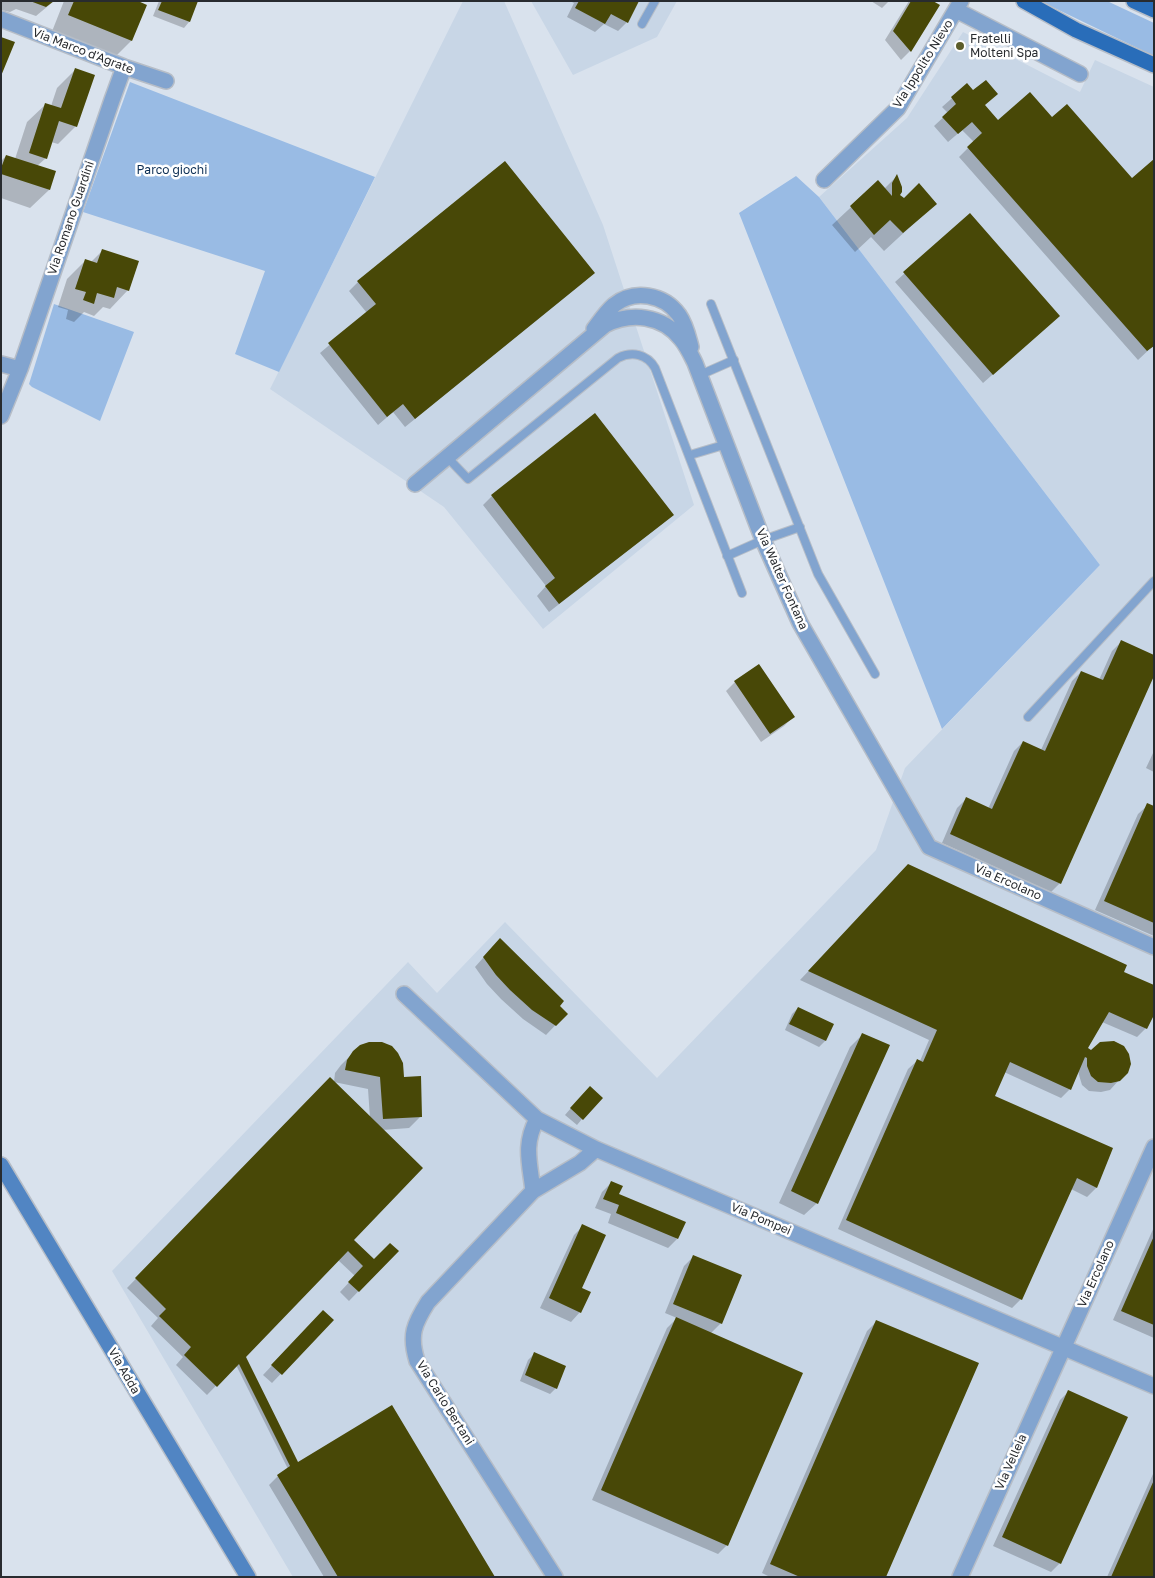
<!DOCTYPE html>
<style>
body{margin:0}
#map{position:relative;width:1155px;height:1578px;overflow:hidden;background:#d9e2ed;font-family:"Golos Text",sans-serif}
canvas{display:block}
.frame{position:absolute;inset:0;border:2px solid #282b2f;pointer-events:none}
</style>
<div id="map">
<canvas width="1155" height="1578"></canvas>
<div class="frame"></div>
</div>
<script>
const c = document.querySelector('canvas').getContext('2d');
c.lineJoin = 'round';
function fillPath(path, color) { c.fillStyle = color; c.fill(path, 'evenodd'); }
function strokePath(path, color, width, dash) { c.strokeStyle = color; c.lineWidth = width; c.lineCap = dash ? 'butt' : 'round'; c.setLineDash(dash || []); c.stroke(path); }
function drawText(font, color, halo, rows, align = 'center') {
  c.font = font + ' "Golos Text",sans-serif'; c.lineWidth = 5; c.setLineDash([]); c.textBaseline = 'middle'; c.strokeStyle = halo; c.fillStyle = color; for (const [text, x, y, turn = 0] of rows) {
    c.save(); c.translate(x, y); c.rotate((+turn || 0) * Math.PI / 180); c.textAlign = isNaN(turn) ? turn : align; if (halo) c.strokeText(text, 0, 0); c.fillText(text, 0, 0); c.restore();
  }
}
fillPath(new Path2D(`
 M463,1H504L603,225L694,505L543,629L444,507L270,389Z
 M531,1H677L657,37L573,75Z
 M963,32L1080,92L1095,60L1154,87V1577H293L112,1271L408,962L437,993L505,922L657,1078L876,850L905,768L1100,565L819,197L907,118Z`), '#c8d6e6');
fillPath(new Path2D(`
 M1040,1H1107L1154,23V56Z
 M130,82L375,177L279,372L235,354L265,271L83,212Z
 M796,176L819,197L1100,565L942,729L739,213Z
 M54,304L134,332L100,421L32,387L29,384Z`), '#99bbe4');
fillPath(new Path2D(`
 M1,1H54L36,16L16,9L10,12L1,10Z
 M64,1H134L131,41L113,59L51,34Z
 M159,1H197L189,22L184,28L153,16Z
 M570,1H638L627,22L618,31L604,24L595,32L567,17L574,3Z
 M871,1H889L882,8Z
 M909,1H931L938,5L910,51L901,60L885,40Z
 M75,70L76,126L58,144L51,142L46,158L37,166L49,190L30,208L1,198V161L6,156L15,159L27,122L46,104L51,106L57,88Z
 M967,85L998,122L1052,119L1154,345L1138,360L959,157L974,142L962,130L948,142L934,126L948,113L942,107Z
 M896,177L898,195L904,199L935,204L884,251L871,237L855,252L832,225L878,182L884,189Z
 M970,215L1049,325L983,383L895,282Z
 M102,251L128,290L110,309L103,307L94,316L84,312L74,322L66,319L68,310L58,307L67,279L85,261L91,262Z
 M593,273L584,282L405,427L393,412L378,425L320,353L367,313L349,291L358,282Z
 M492,496L663,523L549,612L537,596L546,586L483,505Z
 M1121,642L1060,883L1051,892L942,843L957,808L966,799L988,809L1014,751L1023,742L1041,750L1072,681L1081,672L1099,680L1112,651Z
 M735,682L793,717L784,726L761,742L726,691Z
 M1154,751V772L1146,768Z
 M1148,805L1154,808V936L1095,910L1138,814Z
 M900,875L1123,973L1146,1028L1137,1037L1102,1022L1086,1049L1119,1080L1110,1090L1101,1092L1089,1091L1082,1085L1079,1075L1078,1069L1070,1089L1061,1098L1004,1072L993,1097L1112,1149L1096,1188L1087,1197L1071,1189L1021,1299L1012,1308L838,1229L908,1069L918,1060L920,1061L929,1040L800,980Z
 M491,949L566,1014L546,1035L523,1019L501,999L487,984L475,967Z
 M798,1008L833,1024L825,1041L819,1047L785,1030L792,1014Z
 M863,1034L817,1203L804,1215L779,1203L850,1047Z
 M354,1052L403,1078L421,1116L409,1128L382,1130L352,1240L374,1261L397,1251L349,1301L340,1292L355,1276L338,1260L244,1357L296,1462L494,1577H324L269,1485L278,1476L288,1469L236,1365L207,1395L176,1365L183,1357L151,1326L158,1318L127,1288L330,1079L370,1118L368,1089L334,1082L335,1073L341,1065Z
 M584,1093L582,1119L577,1125L565,1115Z
 M611,1183L618,1195L677,1239L668,1248L608,1223L611,1214L595,1208L602,1192Z
 M583,1226L580,1312L571,1322L540,1308L574,1235Z
 M1154,1227V1338L1113,1320Z
 M693,1257L721,1323L710,1334L727,1545L718,1554L592,1500L667,1328L677,1318L665,1313L684,1266Z
 M332,1320L272,1383L263,1375L314,1321Z
 M876,1322L885,1577H770L762,1573L867,1331Z
 M534,1354L556,1388L550,1394L520,1381L528,1360Z
 M1069,1391L1060,1563L1051,1572L993,1546L1060,1400Z
 M1154,1472V1577H1107L1153,1474Z`), '#0003');
fillPath(new Path2D(`
 M30,1H54L46,7Z
 M74,1H138L147,5L132,41L68,15Z
 M162,1H198L190,22L158,10Z
 M579,1H639L628,23L611,14L605,24L575,8Z
 M911,1H933L940,5L911,52L893,31Z
 M1,37L15,42L1,76Z
 M75,68L95,75L77,127L59,121L47,159L29,153L45,103L61,108Z
 M986,80L998,94L985,105L998,120L1030,92L1052,117L1067,104L1132,178L1154,159V346L1147,351L967,147L982,133L972,122L958,134L942,117L956,104L951,97L967,83L973,90Z
 M6,155L56,171L50,190L1,174V168Z
 M505,161L595,273L415,419L403,404L387,417L328,343L376,304L357,281Z
 M897,174L902,187V192L900,195L904,198L919,183L937,204L903,233L890,220L874,235L850,206L878,180L892,196V183Z
 M970,213L1060,316L993,375L903,272Z
 M102,249L139,261L129,291L117,287L114,298L97,293L94,304L83,300L86,292L75,289L85,259L97,263Z
 M595,413L674,515L559,604L545,586L555,578L491,495Z
 M1121,640L1154,655V676L1061,884L950,834L966,797L992,809L1023,741L1045,751L1081,671L1103,680Z
 M759,664L795,717L770,734L734,681Z
 M1147,803L1154,806V923L1104,901Z
 M908,864L1127,965L1124,972L1154,985V1015L1147,1029L1109,1012L1088,1048L1091,1050L1100,1042L1114,1041L1124,1046L1129,1054L1131,1064L1128,1073L1120,1081L1111,1083L1098,1082L1091,1076L1087,1066V1058L1085,1057L1071,1090L1010,1062L995,1096L1113,1148L1097,1188L1077,1178L1022,1300L846,1220L917,1059L923,1062L937,1030L808,971Z
 M500,938L564,1001L560,1006L568,1014L556,1026L532,1010L510,990L496,975L483,957Z
 M798,1007L834,1024L826,1041L789,1024Z
 M862,1033L890,1045L818,1204L791,1191Z
 M369,1042H382L392,1046L398,1053L403,1063L404,1077L421,1076L422,1117L383,1119L380,1077L345,1070L347,1060L353,1051L360,1045Z
 M330,1077L423,1168L354,1240L374,1259L390,1243L399,1251L359,1292L348,1282L363,1266L348,1251L246,1357L298,1462L392,1405L495,1577H338L277,1475L290,1466L239,1364L217,1387L184,1355L191,1347L159,1316L166,1309L135,1278Z
 M590,1086L603,1098L583,1120L570,1108Z
 M611,1181L623,1186L619,1194L686,1222L678,1239L616,1213L619,1205L603,1199Z
 M582,1224L606,1235L582,1288L591,1292L581,1313L549,1298Z
 M1154,1236V1325L1121,1311Z
 M693,1255L742,1275L722,1324L673,1304Z
 M323,1310L334,1320L282,1375L271,1365Z
 M676,1317L803,1373L728,1546L601,1490Z
 M876,1320L979,1363L886,1577H800L770,1564Z
 M534,1352L566,1366L557,1389L525,1375Z
 M1068,1390L1128,1417L1061,1564L1002,1537Z
 M1154,1480V1577H1111Z`), '#484807');
const lane = new Path2D(`
 M642,24L655,1
 M711,304L818,574L875,674
 M700,375L734,360
 M690,455L727,444
 M447,457L468,479L618,358C632,351 647,354 655,368L742,593
 M727,556L763,540L800,527
 M1028,717L1154,581`);
const street = new Path2D(`
 M956,10L1080,74
 M1,19L124,67L166,81
 M824,180L898,108L961,1
 M594,329C600,321 606,312 614,305C634,289 664,294 679,315C686,325 688,336 691,347
 M1,364L20,369
 M1,416L20,369L112,100L124,67
 M415,484L605,325C631,312 662,315 681,339C687,346 691,355 695,363L763,540L800,623L929,847L1154,947
 M404,994L537,1119L596,1149L1154,1386
 M533,1191C530,1163 523,1145 537,1119
 M555,1577L417,1361C409,1335 414,1324 428,1302L533,1191L580,1163L596,1149
 M960,1577L1154,1147`);
const secondary = new Path2D(`
 M1,1165L248,1577`);
const primary = new Path2D(`
 M1024,1L1076,30L1154,65
 M1134,1L1154,10`);
strokePath(lane, '#b6bdc7', 10);
strokePath(street, '#b6bdc7', 18);
strokePath(secondary, '#b6bdc7', 18);
strokePath(primary, '#b6bdc7', 18);
strokePath(lane, '#82a4cf', 8);
strokePath(street, '#82a4cf', 15);
strokePath(secondary, '#5185c3', 15);
strokePath(primary, '#296db9', 15);
for (const [x, y, r, color] of [
 [960,46,5,"#5c5d2a"]
]) { const dot = new Path2D(); dot.arc(x, y, r, 0, 2 * Math.PI); c.fillStyle = color; c.fill(dot); strokePath(dot, '#fff', 2); }
drawText('12px', '#282b2f', '#fff', [
 ["Fratelli",970,39],
 ["Molteni Spa",970,53]
], 'left');
drawText('12px', '#282b2f', '#fff', [
 ["Via Marco d'Agrate",83,51,21],
 ["Via Ippolito Nievo",923,64,-58],
 ["Via Romano Guardini",71,218,-71],
 ["Via Walter Fontana",782,579,66],
 ["Via Ercolano",1008,882,24],
 ["Via Pompei",761,1219,23],
 ["Via Ercolano",1096,1274,-66],
 ["Via Adda",124,1371,60],
 ["Via Carlo Bertani",445,1403,58],
 ["Via Velleia",1011,1462,-66]
]);
drawText('12px', '#0c2e54', '#fff', [
 ["Parco giochi",172,170]
]);
</script>
